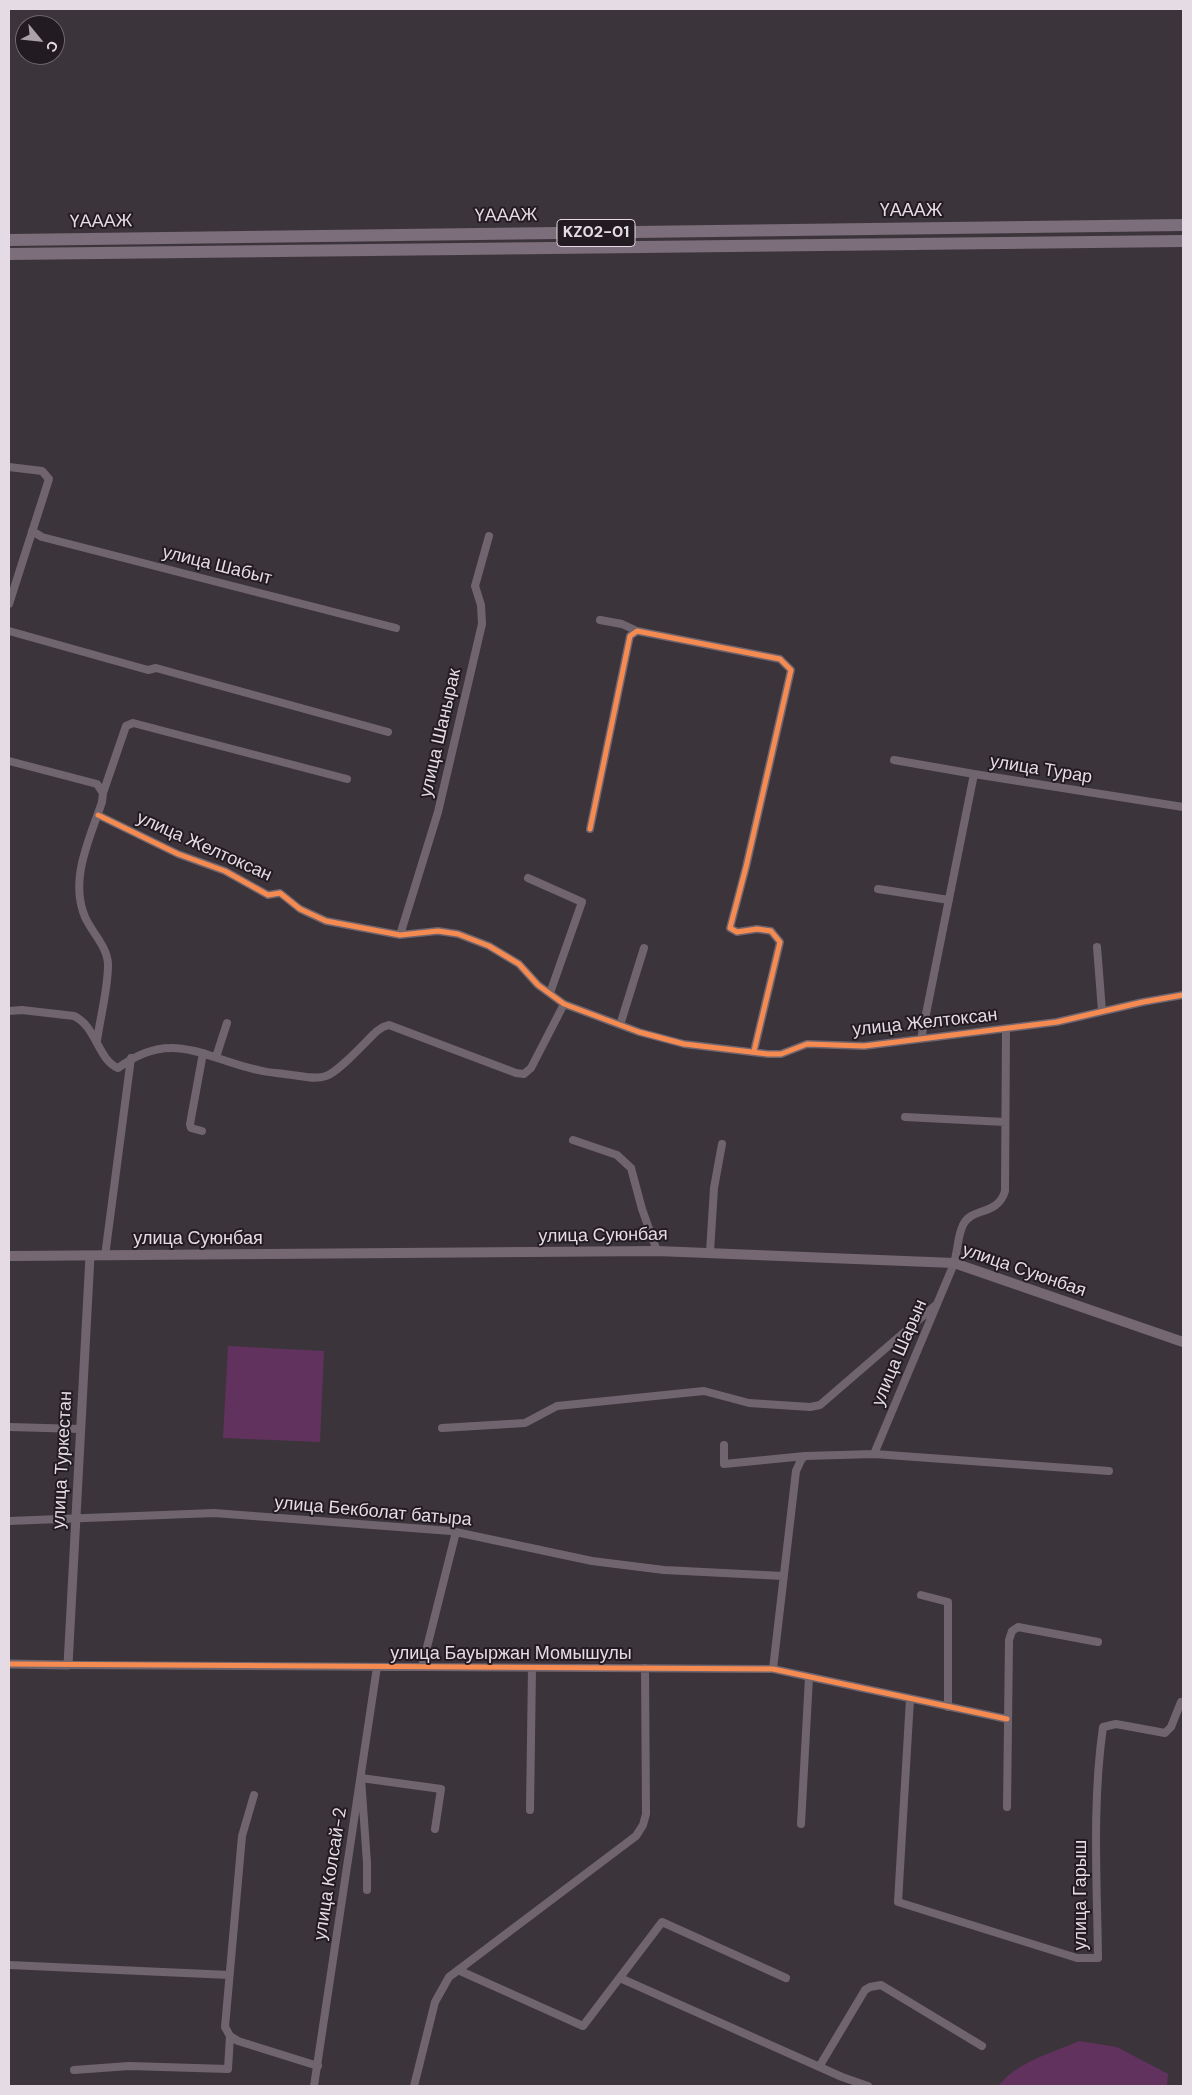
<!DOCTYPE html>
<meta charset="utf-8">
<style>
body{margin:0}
#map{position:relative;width:1192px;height:2095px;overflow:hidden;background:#3c343b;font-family:"DM Sans",sans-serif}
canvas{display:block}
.frame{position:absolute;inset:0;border:10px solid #e5dbe4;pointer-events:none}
.north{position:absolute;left:15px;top:15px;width:50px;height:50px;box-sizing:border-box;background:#221b21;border:1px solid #70686f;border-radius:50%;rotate:118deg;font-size:14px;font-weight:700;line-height:20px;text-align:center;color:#e5dbe4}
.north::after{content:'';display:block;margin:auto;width:18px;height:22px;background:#aaa1a9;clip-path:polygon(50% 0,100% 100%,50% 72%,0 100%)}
</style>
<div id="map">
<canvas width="1192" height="2095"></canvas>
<div class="frame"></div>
<div class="north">С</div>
</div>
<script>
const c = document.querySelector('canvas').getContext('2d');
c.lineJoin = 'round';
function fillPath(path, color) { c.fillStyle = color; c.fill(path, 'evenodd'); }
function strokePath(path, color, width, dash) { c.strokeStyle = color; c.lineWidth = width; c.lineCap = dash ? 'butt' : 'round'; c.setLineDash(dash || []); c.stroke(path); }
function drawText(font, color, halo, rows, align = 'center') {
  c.font = font + ' "DM Sans",sans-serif'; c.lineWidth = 4; c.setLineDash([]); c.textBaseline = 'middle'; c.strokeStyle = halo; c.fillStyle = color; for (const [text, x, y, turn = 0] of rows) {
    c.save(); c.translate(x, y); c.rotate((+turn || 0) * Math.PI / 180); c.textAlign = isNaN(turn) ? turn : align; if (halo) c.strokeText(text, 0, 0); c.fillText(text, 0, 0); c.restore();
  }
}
fillPath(new Path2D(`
 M228,1346L324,1351L320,1442L223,1438Z
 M1079,2041L1117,2047L1168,2074L1167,2086H998C1017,2062 1052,2053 1079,2041Z`), '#61325e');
strokePath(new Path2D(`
 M9,467L42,471L49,479L9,604
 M32,531L42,537L396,628
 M600,620L622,624L637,631
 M9,631L148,670L156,668L388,732
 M894,760L974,774L1183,807
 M9,761L97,784L103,793L102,802C90,838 69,879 85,917C92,933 108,947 108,965C108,989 100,1018 97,1041
 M103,793L126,726L133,723L347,779
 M98,815L178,854L225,871L268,895L280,893L300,909L326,921L400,935L438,931L458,934L489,946L519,964L538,985L564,1004L639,1032L684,1044L768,1054H781L807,1044L864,1046L1057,1022L1143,1002L1183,995
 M590,829L630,636L637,631L780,659L791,670L746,867L730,928L737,932L757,929L771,931L780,942L754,1051
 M528,878L582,902L550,993
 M878,889L949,900
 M400,935L438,812L482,624L481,605L475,586L489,536
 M1097,947L1102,1011
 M9,1011L22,1010L74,1016C96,1026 98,1060 118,1068C172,1028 203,1058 258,1070C269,1073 281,1073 292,1075C303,1076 315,1080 326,1076C340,1071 365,1042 377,1031L383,1027L389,1025L516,1073L524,1074L531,1068L564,1004
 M620,1025L644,948
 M921,1039L974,774
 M216,1057L227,1023
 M905,1117L1005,1122
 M202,1131L191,1128L190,1124L203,1053
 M573,1140L617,1155L631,1168L642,1209L657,1251
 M710,1252L714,1188L722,1144
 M105,1256L131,1058
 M9,1427L81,1429
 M442,1428L525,1423L557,1406L704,1391L749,1403L810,1407L820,1405L937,1304
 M724,1445V1464L805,1456
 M874,1454C900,1391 927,1329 953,1266C958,1253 957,1237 963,1225C971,1207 998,1216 1005,1191L1006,1029
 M9,1521L214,1513L451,1531L592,1561L664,1570L783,1576
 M921,1595L948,1602V1707
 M68,1665L773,1669L1007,1719
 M422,1667L456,1532
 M773,1669L796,1471L801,1460L805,1456L874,1454L1109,1471
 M910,1699L898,1902L1077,1958H1098C1097,1882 1092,1803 1103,1727L1116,1724L1165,1733L1171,1727L1181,1702L1183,1703
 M254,1795L242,1836L225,2027L230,2036L238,2041L318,2066
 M1007,1807L1009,1640L1012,1631L1018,1627L1098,1642
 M530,1810L532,1668
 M801,1824L809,1677
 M367,1890V1863L361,1778L441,1789L435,1829
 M9,1965L229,1975
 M458,1970L583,2026L662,1922L786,1978
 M620,1978L842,2077L868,2086
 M819,2067L865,1990L870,1987L881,1985L982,2046
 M74,2070L129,2066L228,2069L230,2036
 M314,2086L377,1667
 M414,2086L435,2002L449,1977L636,1836L643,1825L646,1814L645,1668`), '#70656f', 8);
strokePath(new Path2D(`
 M9,1664L68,1665L90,1256`), '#70656f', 9);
strokePath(new Path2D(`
 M9,1256L657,1251L954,1263L1183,1342`), '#756873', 10);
strokePath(new Path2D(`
 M9,240L1183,225
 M9,254L1183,241`), '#7c6e7a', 12);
strokePath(new Path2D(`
 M98,815L178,854L225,871L268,895L280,893L300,909L326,921L400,935L438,931L458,934L489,946L519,964L538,985L564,1004L639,1032L684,1044L768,1054H781L807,1044L864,1046L1057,1022L1143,1002L1183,995
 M590,829L630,636L637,631L780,659L791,670L746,867L730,928L737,932L757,929L771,931L780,942L754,1051
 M9,1664L773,1669L1007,1719`), '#f68b52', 5);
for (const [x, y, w] of [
 [596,233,78]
]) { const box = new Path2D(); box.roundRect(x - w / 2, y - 13.5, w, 27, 4); c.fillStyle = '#221b21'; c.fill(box); strokePath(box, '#e5dbe4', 1); }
drawText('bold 16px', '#e5dbe4', null, [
 ["KZ02-01",596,233]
]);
drawText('18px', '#e5dbe4', '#221b21', [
 ["ҮАААЖ",911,211],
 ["ҮАААЖ",506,216,-1],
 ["ҮАААЖ",101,222,-1],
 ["улица Шабыт",217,566,14],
 ["улица Шанырак",441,733,-77],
 ["улица Турар",1041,770,9],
 ["улица Желтоксан",204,847,24],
 ["улица Желтоксан",925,1023,-6],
 ["улица Суюнбая",603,1236,-1],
 ["улица Суюнбая",198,1239],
 ["улица Суюнбая",1024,1271,19],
 ["улица Шарын",900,1353,-67],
 ["улица Туркестан",63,1460,-87],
 ["улица Бекболат батыра",373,1512,5],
 ["улица Бауыржан Момышулы",511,1654],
 ["улица Колсай-2",331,1874,-81],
 ["улица Гарыш",1081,1895,-90]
]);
</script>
